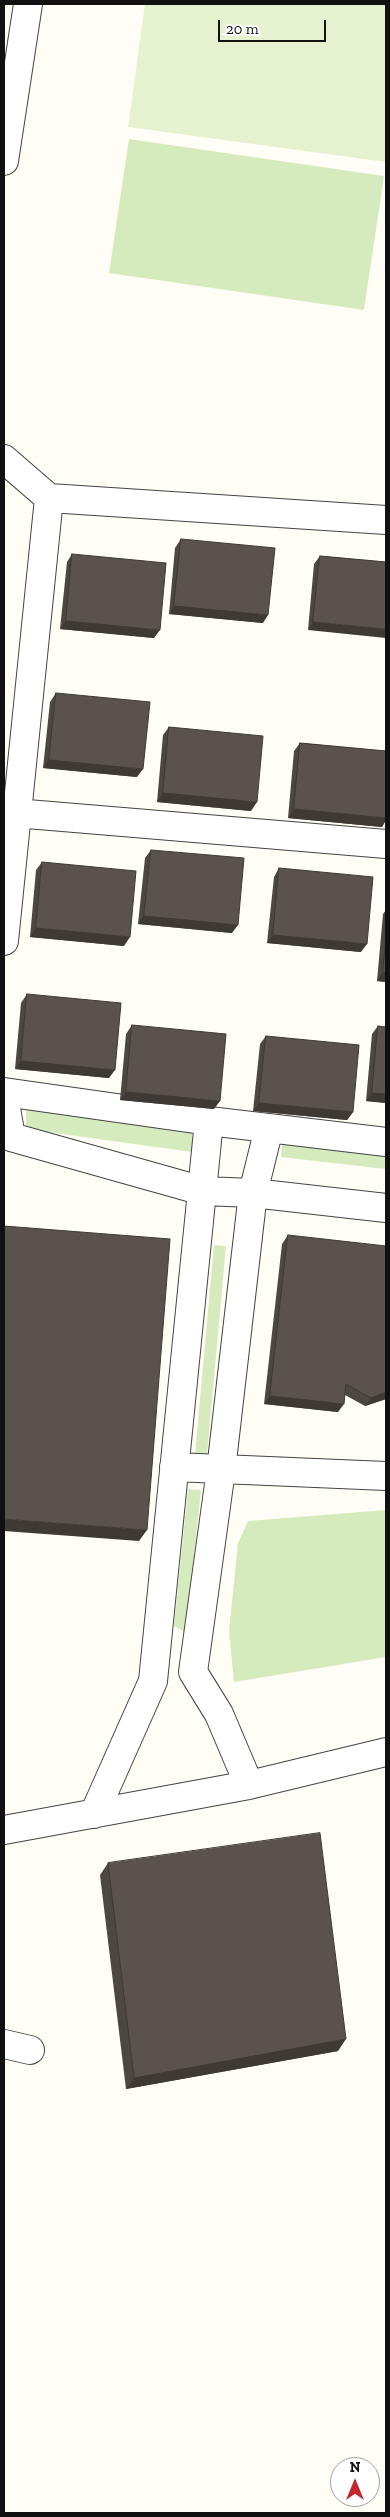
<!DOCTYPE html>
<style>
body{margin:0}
#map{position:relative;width:390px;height:2517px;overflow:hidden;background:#fffdf5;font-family:"Zilla Slab",serif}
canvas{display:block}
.frame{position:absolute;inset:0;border:5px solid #111;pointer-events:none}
.north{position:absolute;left:330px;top:2457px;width:50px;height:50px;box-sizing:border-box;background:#fff;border:1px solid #a0a0a0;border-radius:50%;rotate:0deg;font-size:14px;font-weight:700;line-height:20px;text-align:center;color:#111}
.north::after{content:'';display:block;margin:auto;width:18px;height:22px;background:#c4262e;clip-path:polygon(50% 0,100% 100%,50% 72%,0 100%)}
.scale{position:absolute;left:218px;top:20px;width:108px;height:22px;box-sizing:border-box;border:2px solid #111;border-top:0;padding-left:6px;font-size:15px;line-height:18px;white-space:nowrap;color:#111;-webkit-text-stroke:4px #fff;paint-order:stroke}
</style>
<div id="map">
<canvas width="390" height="2517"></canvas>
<div class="frame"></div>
<div class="north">N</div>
<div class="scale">20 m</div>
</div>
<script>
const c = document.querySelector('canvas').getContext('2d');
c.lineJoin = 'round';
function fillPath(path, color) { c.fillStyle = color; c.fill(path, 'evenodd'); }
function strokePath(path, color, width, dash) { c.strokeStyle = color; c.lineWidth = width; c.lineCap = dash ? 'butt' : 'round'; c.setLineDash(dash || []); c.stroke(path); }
fillPath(new Path2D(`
 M129,139L384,176L364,310L109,273Z
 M26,1107L192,1128V1152L26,1129Z
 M283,1138L386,1143V1169L281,1157Z
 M214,1245L226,1246L207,1455L195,1454Z
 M188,1489L201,1490L186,1633L174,1626Z
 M386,1510V1657L234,1682L229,1631L238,1543L248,1521Z`), '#d5ebbd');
fillPath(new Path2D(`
 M145,4H386V162L128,127Z`), '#e6f2cf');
const street = new Path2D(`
 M4,161L28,4
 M4,459L49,498
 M15,813L386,844
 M4,941L49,498L386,520
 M4,1092L209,1121L386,1142
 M4,1097L11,1137L203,1191L253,1193L386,1208
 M174,1467L386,1476
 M249,1785L219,1714L193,1672L221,1470L253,1193L269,1128
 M94,1814L153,1681L209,1121
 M4,1830L249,1785L386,1752
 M4,2044L30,2050`);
strokePath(street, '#444', 30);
strokePath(street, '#fff', 28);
fillPath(new Path2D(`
 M181,539L263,623L169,614L175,548Z
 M72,554L154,638L60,629L67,562Z
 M320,556L386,562L308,630L314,564Z
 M56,693L137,777L43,768L50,702Z
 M169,727L251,811L157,802L163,735Z
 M300,743L386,751V820L382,827L288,818L294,751Z
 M151,850L232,933L138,924L145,858Z
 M42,862L124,946L30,937L36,870Z
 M279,868L361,952L267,943L274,877Z
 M386,910V982L377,981L383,914Z
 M27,994L109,1078L15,1069L21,1003Z
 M132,1025L214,1109L120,1100L126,1034Z
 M378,1026L386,1027V1103L366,1101L372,1034Z
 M266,1036L353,1112L347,1120L253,1111L260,1044Z
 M288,1235L386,1399L365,1406L345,1395L338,1412L264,1404L282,1244Z
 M108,1863L338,2051L126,2089L100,1875Z`), '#4d4742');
fillPath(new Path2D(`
 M174,606L268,615L263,623L169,614Z
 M66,621L160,630L154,638L60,629Z
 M313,622L386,629V638L308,630Z
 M49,760L143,769L137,777L43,768Z
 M163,793L257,802L251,811L157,802Z
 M294,809L386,818V820L382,827L288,818Z
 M144,916L238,925L232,933L138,924Z
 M36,928L130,937L124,946L30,937Z
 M273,935L367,944L361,952L267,943Z
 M383,972L386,973V982L377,981Z
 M21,1061L115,1070L109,1078L15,1069Z
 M126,1092L220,1101L214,1109L120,1100Z
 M372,1093L386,1094V1103L366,1101Z
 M259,1103L353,1112L347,1120L253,1111Z
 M386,1392V1399L365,1406L371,1398Z
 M270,1396L344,1404L338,1412L264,1404Z
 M4,1519L147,1530L139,1541L4,1531Z
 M346,2039L338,2051L126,2089L134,2078Z`), '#3f3936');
const building = new Path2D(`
 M181,539L275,548L268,615L174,606Z
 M72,554L166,563L160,630L66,621Z
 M320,556L386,562V629L313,622Z
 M56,693L150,702L143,769L49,760Z
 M169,727L263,736L257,802L163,793Z
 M300,743L386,751V818L294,809Z
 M151,850L244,858L238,925L144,916Z
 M42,862L136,871L130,937L36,928Z
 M279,868L373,877L367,944L273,935Z
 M386,936V973L383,972Z
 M27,994L121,1003L115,1070L21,1061Z
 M132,1025L226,1034L220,1101L126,1092Z
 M378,1026L386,1027V1094L372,1093Z
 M266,1036L359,1045L353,1112L259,1103Z
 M4,1226L170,1239L147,1530L4,1519Z
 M288,1235L386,1246V1392L371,1398L346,1384L344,1404L270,1396Z
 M320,1833L346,2039L134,2078L108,1863Z`);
fillPath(building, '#5a524d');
strokePath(building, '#3f3936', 1);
</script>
